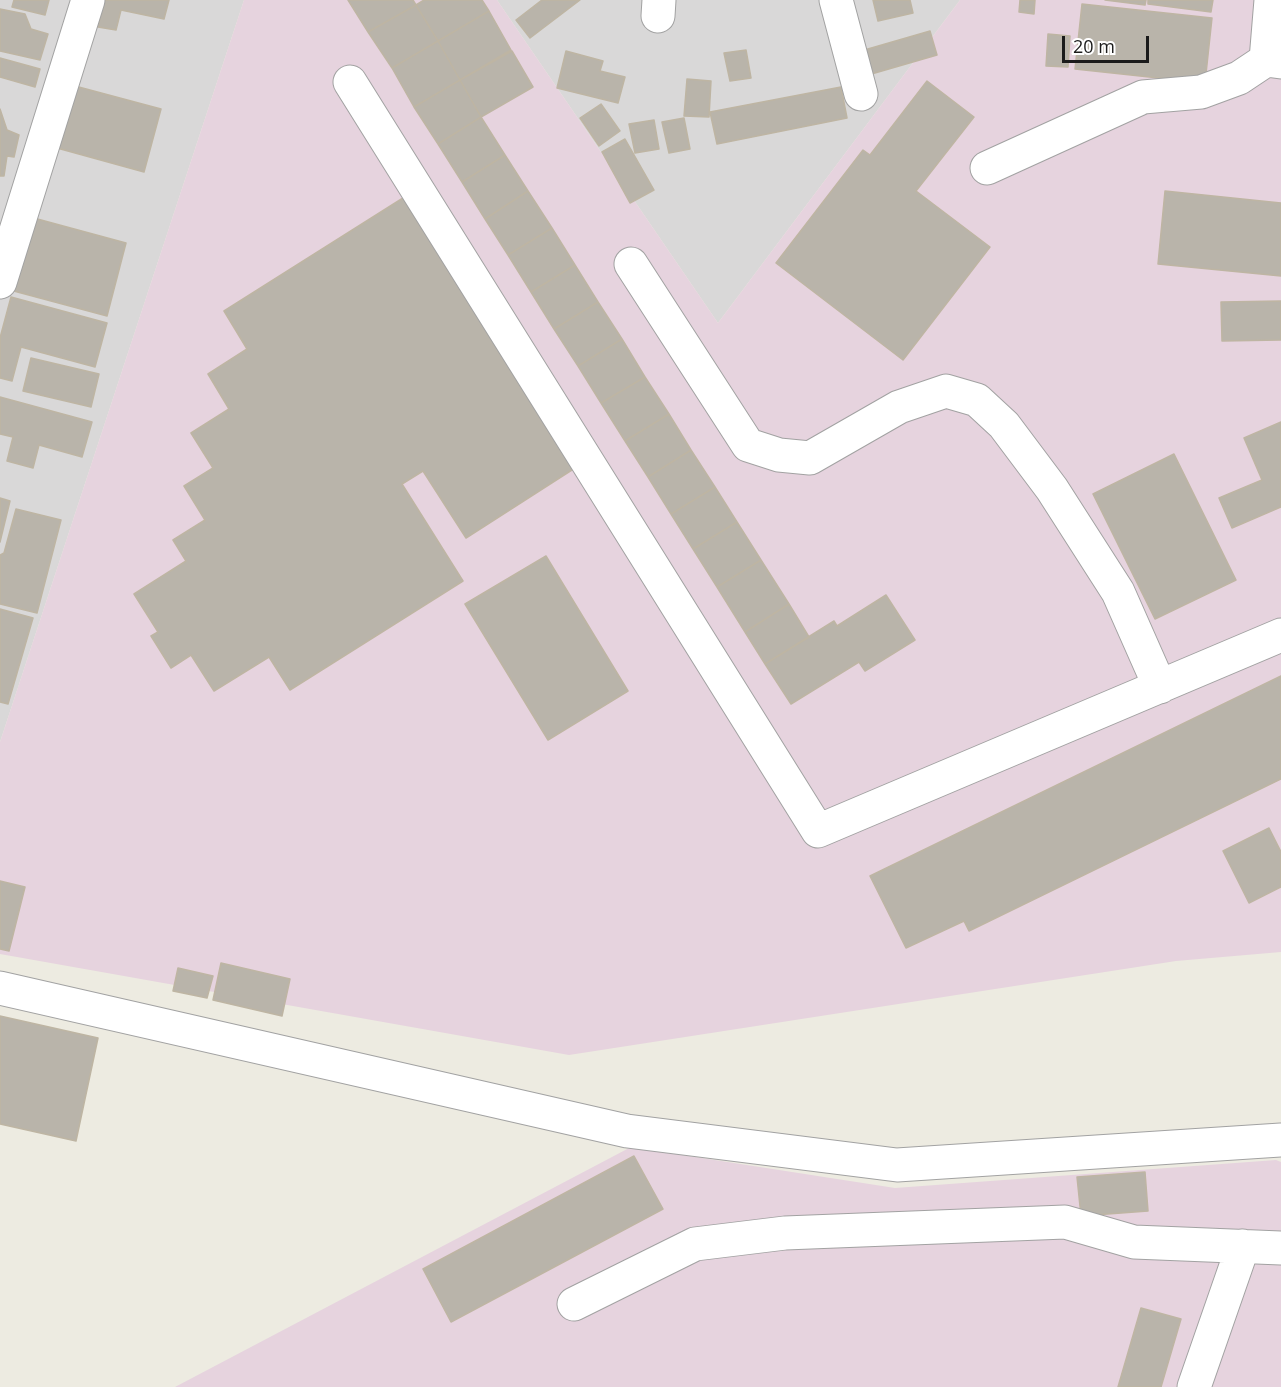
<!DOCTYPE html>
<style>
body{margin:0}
#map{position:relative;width:1281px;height:1387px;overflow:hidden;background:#edebe1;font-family:"Open Sans",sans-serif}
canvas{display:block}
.scale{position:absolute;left:1062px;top:36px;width:87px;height:27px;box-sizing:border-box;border:3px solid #1b1b1b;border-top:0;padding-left:8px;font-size:18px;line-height:21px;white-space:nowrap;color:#1b1b1b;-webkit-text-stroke:4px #fff;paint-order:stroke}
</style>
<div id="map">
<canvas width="1281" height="1387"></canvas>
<div class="scale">20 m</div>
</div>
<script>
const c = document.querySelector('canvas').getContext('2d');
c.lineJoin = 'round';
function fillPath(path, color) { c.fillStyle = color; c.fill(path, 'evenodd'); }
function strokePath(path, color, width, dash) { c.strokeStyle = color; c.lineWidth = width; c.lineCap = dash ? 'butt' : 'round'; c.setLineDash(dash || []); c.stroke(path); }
fillPath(new Path2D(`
 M0,0H244L0,742Z
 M497,0H960L718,323Z`), '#d9d8d8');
fillPath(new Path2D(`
 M244,0H497L718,323L960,0H1281V952L1176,961L569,1055L0,954V742Z
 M631,1147L895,1188L1276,1160L1281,1162V1387H175Z`), '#e6d3de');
const building = new Path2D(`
 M14,0H49L45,15L12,7Z
 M104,0H169L164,19L121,10L116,30L98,27Z
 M348,0H413L416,5L368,32Z
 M424,0H482L489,11L438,41L416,5Z
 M542,0H580L530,38L516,20Z
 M873,0H910L913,13L878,21Z
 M1020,0H1035L1034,14L1019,12Z
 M1105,0H1146L1145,5Z
 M1148,0H1213L1211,12L1148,4Z
 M1082,4L1212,18L1205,83L1075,69Z
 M416,5L438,41L392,68L368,32Z
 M0,9L25,14L31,29L48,34L40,60L0,51Z
 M489,11L511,50L460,80L438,41Z
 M930,31L937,55L868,75L861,51Z
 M1048,34L1070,36L1068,67L1046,66Z
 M438,41L460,80L414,107L392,68Z
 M746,50L751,78L730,81L724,53Z
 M512,51L533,87L481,117L460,80Z
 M566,51L603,61L600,71L625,77L618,103L557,88Z
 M0,58L40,69L35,87L0,77Z
 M687,79L711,81L709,117L684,116Z
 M460,80L481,117L438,144L414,107Z
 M927,81L974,117L916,191L990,247L903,360L776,263L863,150L870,155Z
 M75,86L161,109L144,172L57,148Z
 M841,87L847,118L717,144L710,112Z
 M601,104L620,131L599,146L580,118Z
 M0,109L7,130L19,135L14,157L7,156L4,176H0Z
 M481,117L505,155L462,182L438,144Z
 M684,118L690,149L669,153L662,122Z
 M654,120L659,149L635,153L629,124Z
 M625,139L654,190L630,203L602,152Z
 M505,155L528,191L485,219L462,182Z
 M528,191L552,228L508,255L485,219Z
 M1165,191L1281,203V276L1158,264Z
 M403,198L575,468L466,538L423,471L402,484L463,581L290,690L269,657L214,691L191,655L171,668L151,636L158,632L134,594L186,561L173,540L205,520L184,486L213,468L191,433L229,409L208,374L247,349L224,311Z
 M30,217L126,243L107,316L10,290Z
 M552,228L575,265L531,292L508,255Z
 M575,265L598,302L554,329L531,292Z
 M11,297L107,323L95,367L21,347L12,381L0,378V338Z
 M1281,301V340L1222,341L1221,302Z
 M598,302L622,339L578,366L554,329Z
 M622,339L645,377L601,403L578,366Z
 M31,358L99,374L91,407L23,391Z
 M645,377L669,414L625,441L601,403Z
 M0,397L92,422L82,457L39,445L33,468L7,461L13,437L0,434Z
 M669,414L691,450L648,477L625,441Z
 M1281,422V507L1232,528L1219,498L1262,480L1244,438Z
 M691,450L715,487L671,514L648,477Z
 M1174,454L1236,580L1155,619L1093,494Z
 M715,487L737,522L693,549L671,514Z
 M0,498L10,501L0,542Z
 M16,509L61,520L37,613L0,604V555L4,553Z
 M737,522L761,560L717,587L693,549Z
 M546,556L628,691L548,740L465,604Z
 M761,560L789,604L745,632L717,587Z
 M886,595L915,640L865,671L859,662L791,704L765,664L834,621L837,626Z
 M789,604L809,637L765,664L745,632Z
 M0,609L33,618L8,704L0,702Z
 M1281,676V779L969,931L964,921L906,948L870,876Z
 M1269,828L1281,852V887L1249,903L1223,851Z
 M0,881L25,887L9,951L0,949Z
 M221,963L290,979L282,1016L213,1000Z
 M178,968L213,976L207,998L173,991Z
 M0,1016L98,1038L76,1141L0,1124Z
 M634,1156L663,1209L451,1322L423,1269Z
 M1145,1172L1148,1211L1081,1216L1077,1177Z
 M1141,1308L1181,1319L1161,1387H1118Z`);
fillPath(building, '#b9b4aa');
strokePath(building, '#beb5a3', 1.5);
const minor = new Path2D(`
 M836,0L861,94
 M658,16L659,0
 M1266,60L1271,0
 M350,82L818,831L1281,635
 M987,168L1143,97L1201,92L1239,78L1266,60L1281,62
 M631,264L748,445L779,455L810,458L899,407L946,391L977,400L1004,425L1052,489L1118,592L1160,687
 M0,282L88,0
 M0,988L627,1131L897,1165L1281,1140
 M574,1304L695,1244L785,1233L1065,1222L1134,1242L1281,1248
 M1194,1387L1243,1246`);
strokePath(minor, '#a2a2a2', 35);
strokePath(minor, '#fff', 33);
</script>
